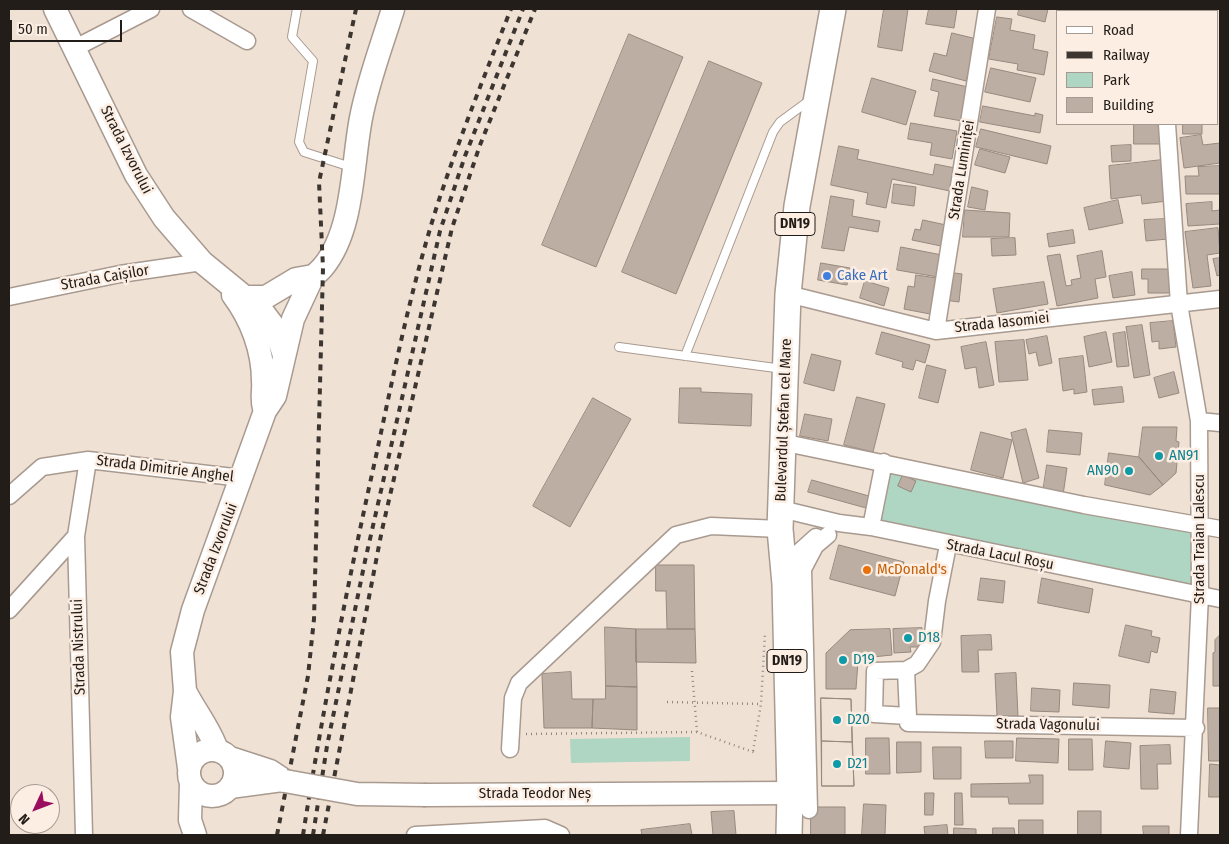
<!DOCTYPE html>
<meta charset="utf-8">
<style>
body{margin:0}
#map{position:relative;width:1229px;height:844px;overflow:hidden;background:#f0e1d5;font-family:"Fira Sans Condensed",sans-serif}
canvas{display:block}
.frame{position:absolute;inset:0;border:10px solid #221d19;pointer-events:none}
.legend{position:absolute;left:1056px;top:10px;width:162px;height:115px;box-sizing:border-box;background:#fdeee3;border:1px solid #a59a92;margin:0;padding:6px 9px;list-style:none;font-size:15px;color:#221d19}
.legend li{display:flex;align-items:center;gap:10px;height:25px}
.legend b{width:25px;border:1px solid #a59a92}
.north{position:absolute;left:10px;top:784px;width:50px;height:50px;box-sizing:border-box;background:#fdeee3;border:1px solid #a59a92;border-radius:50%;rotate:227deg;font-size:14px;font-weight:700;line-height:20px;text-align:center;color:#221d19}
.north::after{content:'';display:block;margin:auto;width:18px;height:22px;background:#9b0e5f;clip-path:polygon(50% 0,100% 100%,50% 72%,0 100%)}
.scale{position:absolute;left:10px;top:20px;width:112px;height:22px;box-sizing:border-box;border:2px solid #221d19;border-top:0;padding-left:6px;font-size:15px;line-height:18px;white-space:nowrap;color:#221d19;-webkit-text-stroke:4px #fdeee3;paint-order:stroke}
</style>
<div id="map">
<canvas width="1229" height="844"></canvas>
<div class="frame"></div>
<ul class="legend">
<li><b style="height:6px;background:#fff"></b>Road</li>
<li><b style="height:6px;background:#3c3530"></b>Railway</li>
<li><b style="height:14px;background:#aed6c2"></b>Park</li>
<li><b style="height:14px;background:#bcaea3"></b>Building</li>
</ul>
<div class="north">N</div>
<div class="scale">50 m</div>
</div>
<script>
const c = document.querySelector('canvas').getContext('2d');
c.lineJoin = 'round';
function fillPath(path, color) { c.fillStyle = color; c.fill(path, 'evenodd'); }
function strokePath(path, color, width, dash) { c.strokeStyle = color; c.lineWidth = width; c.lineCap = dash ? 'butt' : 'round'; c.setLineDash(dash || []); c.stroke(path); }
function drawText(font, color, halo, rows, align = 'center') {
  c.font = font + ' "Fira Sans Condensed",sans-serif'; c.lineWidth = 5; c.setLineDash([]); c.textBaseline = 'middle'; c.strokeStyle = halo; c.fillStyle = color; for (const [text, x, y, turn = 0] of rows) {
    c.save(); c.translate(x, y); c.rotate((+turn || 0) * Math.PI / 180); c.textAlign = isNaN(turn) ? turn : align; if (halo) c.strokeText(text, 0, 0); c.fillText(text, 0, 0); c.restore();
  }
}
fillPath(new Path2D(`
 M884,462L1201,525L1200,595L871,527Z
 M690,737V761L571,763L570,739Z`), '#aed6c2');
const building = new Path2D(`
 M884,9H908L902,51L878,47Z
 M929,9H957L954,28L926,24Z
 M1019,9H1048L1045,22L1018,15Z
 M997,17L1012,19L1010,30L1035,35L1033,49L1048,52L1044,75L1017,70L1018,64L989,59Z
 M952,33L977,39L966,81L929,71L934,53L946,56Z
 M629,34L683,57L596,267L542,245Z
 M709,61L762,83L676,294L622,272Z
 M991,68L1036,78L1030,102L985,92Z
 M872,78L916,91L906,125L862,112Z
 M933,79L968,87L962,121L934,116L939,92L931,90Z
 M983,106L1035,116V113L1043,115L1040,133L980,122Z
 M911,123L957,131L952,159L930,155L932,143L908,139Z
 M1134,124H1162V144H1134Z
 M1183,124H1202V134H1183Z
 M981,129L1051,146L1047,164L976,147Z
 M1201,135L1203,145L1220,143V163L1184,168L1180,138Z
 M1131,145V161L1112,162L1111,146Z
 M839,146L859,150L857,159L933,175L935,164L955,168L950,191L892,179L886,208L866,204L868,193L831,185Z
 M980,149L1010,157L1005,173L975,165Z
 M1162,160L1167,201L1142,204L1141,195L1111,199L1109,166Z
 M1220,166V194H1186L1185,176H1199L1198,167Z
 M894,184L916,187L914,206L892,203Z
 M972,187L988,191L985,210L968,207Z
 M831,196L854,200L852,216L880,221L878,232L849,227L844,251L822,248Z
 M1118,200L1123,223L1089,230L1084,208Z
 M1212,202V211L1220,210V224L1188,226L1186,204Z
 M965,210L1010,213L1009,237H963Z
 M1166,219L1168,239L1146,241L1144,220Z
 M923,220L946,225L941,246L912,240L915,229L920,230Z
 M1218,228L1220,253L1207,255L1211,286L1193,288L1185,232Z
 M1073,230L1075,243L1049,247L1047,234Z
 M1015,238L1016,255L992,256L991,239Z
 M901,247L942,255L938,277L897,270Z
 M1102,251L1106,277L1095,279L1098,298L1057,306L1047,256L1060,254L1066,286L1072,285L1071,280L1081,278L1077,256Z
 M1220,258V275L1217,276L1213,259Z
 M821,263L850,268L847,285L818,280Z
 M1142,269H1170V293H1148V279H1142Z
 M947,272L962,274L959,302L944,300Z
 M1132,272L1135,295L1113,298L1109,276Z
 M916,275L937,278L930,314L904,309L908,286L914,287Z
 M865,281L889,288L884,306L860,298Z
 M1044,282L1048,304L997,313L993,289Z
 M1173,321L1176,347L1159,349V341L1152,342L1150,323Z
 M1142,325L1150,375L1134,378L1126,327Z
 M882,332L930,345L925,363L916,360L913,370L902,367L903,362L876,354Z
 M1106,332L1112,362L1089,367L1084,337Z
 M1125,332L1129,366L1117,367L1113,334Z
 M1047,336L1052,363L1039,366L1036,352L1029,354L1026,340Z
 M1024,340L1028,380L999,382L995,342Z
 M986,342L994,385L979,388L976,367L965,369L961,347Z
 M812,354L841,361L834,391L804,383Z
 M1083,356L1087,392L1074,394V389L1063,391L1059,359Z
 M927,365L946,370L938,403L919,398Z
 M1174,372L1179,393L1159,398L1154,378Z
 M1122,387L1124,402L1094,405L1092,390Z
 M680,388H701V392L752,394L751,426L679,423Z
 M857,397L885,404L873,452L844,445Z
 M593,398L631,419L570,527L533,506Z
 M805,414L832,419L828,441L800,436Z
 M1143,427H1177L1176,441L1179,442L1176,473L1163,485L1139,457Z
 M1026,429L1039,478L1023,483L1011,433Z
 M1049,430L1082,433L1080,455L1047,452Z
 M981,432L1012,440L1003,478L971,470Z
 M1109,453L1139,457L1163,485L1150,495L1105,485Z
 M1047,465L1067,468L1063,495L1043,492Z
 M903,475L916,481L911,492L898,486Z
 M812,480L869,496L866,508L808,492Z
 M839,545L904,562L895,596L830,579Z
 M656,565H694L695,629H667L666,591H656Z
 M981,578L1005,581L1003,603L978,600Z
 M1042,578L1093,589L1089,613L1038,603Z
 M1126,625L1152,631L1151,636L1160,638L1157,653L1151,651L1149,663L1119,656Z
 M605,627L636,629L637,687L606,686Z
 M922,628L923,647H910L911,652L894,653L893,629Z
 M636,629H695L696,663L636,662Z
 M890,629L892,655L863,658L858,662L856,689H826V653L850,630Z
 M991,635L992,650H978L979,672H962L961,636Z
 M1220,635V686H1213V653L1215,652V640Z
 M571,672L572,699H593L592,728H544L542,674Z
 M1016,673L1018,716H997L995,674Z
 M1074,683L1110,685L1109,708L1073,705Z
 M606,686L637,687V730L592,728L593,699H605Z
 M1032,688L1060,690L1059,712L1031,711Z
 M1151,689L1176,692L1174,714L1149,712Z
 M821,698L851,699L854,786H822Z
 M821,698L851,699L852,742L822,741Z
 M1208,708H1220V761H1209Z
 M866,738H889L890,774H866Z
 M1017,738L1059,739L1058,763L1016,761Z
 M1069,739H1092L1093,770H1069Z
 M822,741L852,742L854,786H822Z
 M985,741H1013V758H986Z
 M1106,741L1131,743L1129,769L1104,767Z
 M897,742H921V772L897,773Z
 M1170,745L1171,764H1157L1158,789H1141L1140,746Z
 M933,747H961V779H934Z
 M1210,764L1220,765V797H1209Z
 M1029,775H1043V804H1009L1008,797H971V784L1030,783Z
 M925,793H934L933,815H925Z
 M955,793H962L963,825H955Z
 M864,804L886,805L885,835H862Z
 M811,807H845V835H811Z
 M734,811L736,835H713L711,812Z
 M1078,811H1101V835H1078Z
 M1019,820H1043V835H1019Z
 M690,824L692,835H642L641,830Z
 M947,825L948,835H925L924,827Z
 M1143,826H1169V835H1144Z
 M954,828L976,829V835H954Z
 M993,828H1014L1015,835H993Z`);
fillPath(building, '#bcaea3');
strokePath(building, '#97897e', 1);
const lane = new Path2D(`
 M297,9L292,37L313,61L299,142L304,152L351,167
 M619,347L783,369
 M685,356L773,132L780,122L810,100`);
const street = new Path2D(`
 M191,9L247,41
 M1159,9V11
 M75,48L151,9
 M1167,124L1179,304L1199,421L1200,595L1189,835
 M788,294L936,331L1220,299
 M9,297L120,274L202,262
 M936,331L987,9
 M1199,421L1220,423
 M781,442L1084,505L1220,529
 M9,496L42,467L88,460L242,478
 M781,509L839,523L871,527L1220,599
 M871,527L884,462
 M948,545L937,601L932,642L917,664L906,670L875,671L874,714L908,716V723L1196,728
 M787,577L796,555L816,537
 M9,610L76,536
 M906,670L908,716
 M510,749L513,698L519,683L676,535L711,526L780,529
 M809,810L803,569L815,546L828,535
 M84,835L76,536L88,460
 M415,835L545,828L561,835`);
const secondary = new Path2D(`
 M55,9L136,175L164,218L202,262L263,312L275,328L284,355
 M303,285C310,279 317,274 323,267C354,230 352,164 361,118C368,81 382,45 393,9
 M233,295C251,319 263,350 263,381C264,391 261,398 264,408
 M247,297H266L296,279L313,276
 M185,691C195,711 210,729 217,750
 M189 773a23 23 0 1 1 46 0a23 23 0 1 1-46 0Z
 M230,758L270,771L285,781
 M189,768L182,717L185,691L182,652L193,610L265,411L275,396L293,319L313,276
 M191,782L190,820L195,835
 M230,787L282,780
 M426,795L790,793`);
const primary = new Path2D(`
 M789,835L790,793L785,584L780,529L788,294L797,206L833,9`);
strokePath(lane, '#a99a90', 10);
strokePath(street, '#a99a90', 19);
strokePath(secondary, '#a99a90', 25);
strokePath(primary, '#a99a90', 28);
strokePath(new Path2D(`
 M692,671L697,732
 M667,702L760,704
 M526,734L697,732L756,753
 M753,751L761,704L765,633`), '#928880', 2.5, [1, 4]);
strokePath(lane, '#fff', 8);
strokePath(street, '#fff', 16);
strokePath(secondary, '#fff', 22);
strokePath(primary, '#fff', 25);
strokePath(new Path2D(`
 M277,835L308,676L314,619L323,268L319,182L356,9
 M303,835C323,708 348,582 376,456C394,372 411,288 437,206C459,139 485,74 511,9
 M313,835L327,746L365,561L440,231L465,156L523,9
 M323,835L382,530L452,228L480,145L535,9`), '#3c3530', 4, [6, 6]);
const secondaryBridge = new Path2D(`
 M285,781L357,794L426,795`);
strokePath(secondaryBridge, '#a99a90', 25, []);
strokePath(secondaryBridge, '#fff', 22);
for (const [x, y, r, color] of [
 [827,276,5,"#3f7fe0"],
 [1159,456,5,"#0f9aa8"],
 [1129,471,5,"#0f9aa8"],
 [867,570,5,"#e8710a"],
 [908,638,5,"#0f9aa8"],
 [843,660,5,"#0f9aa8"],
 [837,720,5,"#0f9aa8"],
 [837,764,5,"#0f9aa8"]
]) { const dot = new Path2D(); dot.arc(x, y, r, 0, 2 * Math.PI); c.fillStyle = color; c.fill(dot); strokePath(dot, '#fdeee3', 2); }
for (const [x, y, w] of [
 [795,224,40],
 [787,661,40]
]) { const box = new Path2D(); box.roundRect(x - w / 2, y - 11.5, w, 23, 4); c.fillStyle = '#fdeee3'; c.fill(box); strokePath(box, '#221d19', 1); }
drawText('bold 14px', '#221d19', null, [
 ["DN19",795,224],
 ["DN19",787,661]
]);
drawText('15px', '#221d19', '#fdeee3', [
 ["Strada Izvorului",126,150,63],
 ["Strada Luminiței",962,170,-81],
 ["Strada Caișilor",105,278,-10],
 ["Strada Iasomiei",1002,323,-6],
 ["Bulevardul Ștefan cel Mare",784,420,-88],
 ["Strada Dimitrie Anghel",165,469,7],
 ["Strada Traian Lalescu",1200,539,-90],
 ["Strada Izvorului",216,549,-69],
 ["Strada Lacul Roșu",1000,555,11],
 ["Strada Nistrului",79,647,-92],
 ["Strada Vagonului",1048,725,1],
 ["Strada Teodor Neș",535,794]
]);
drawText('15px', '#366cbe', '#fdeee3', [
 ["Cake Art",837,276]
], 'left');
drawText('15px', '#0d838f', '#fdeee3', [
 ["AN91",1169,456],
 ["AN90",1119,471,"right"],
 ["D18",918,638],
 ["D19",853,660],
 ["D20",847,720],
 ["D21",847,764]
], 'left');
drawText('15px', '#c56008', '#fdeee3', [
 ["McDonald's",877,570]
], 'left');
</script>
